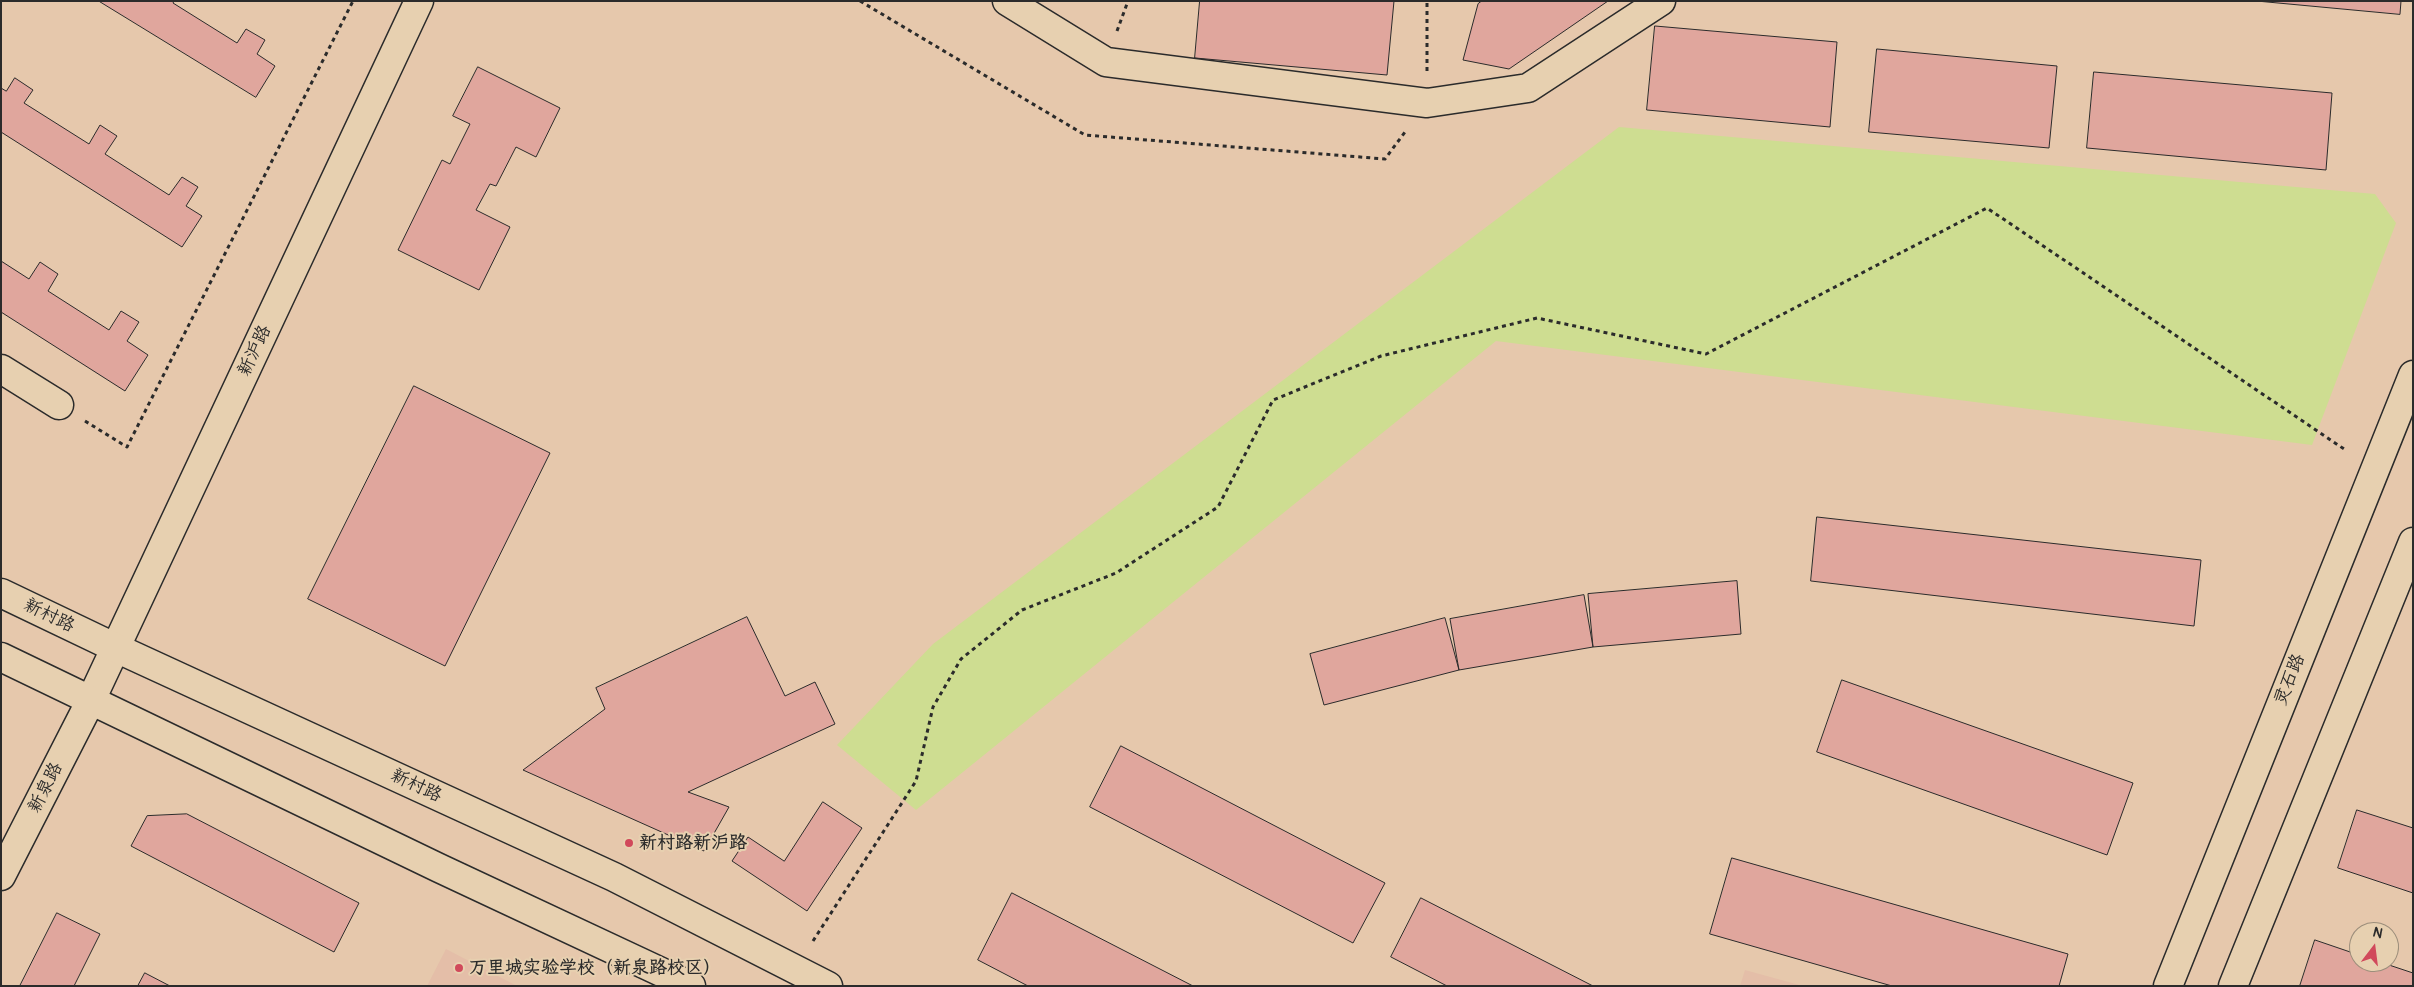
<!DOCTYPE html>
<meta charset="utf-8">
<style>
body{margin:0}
#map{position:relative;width:2414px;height:987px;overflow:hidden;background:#e6c8ac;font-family:Pangolin,sans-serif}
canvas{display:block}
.frame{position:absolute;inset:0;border:2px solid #2b2b2b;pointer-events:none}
.north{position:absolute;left:2349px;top:922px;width:50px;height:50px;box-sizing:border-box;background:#e7d0b0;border:1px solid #9c8e7b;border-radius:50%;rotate:15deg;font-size:14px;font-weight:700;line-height:20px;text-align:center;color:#2b2b2b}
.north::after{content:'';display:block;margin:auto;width:18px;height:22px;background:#d1495b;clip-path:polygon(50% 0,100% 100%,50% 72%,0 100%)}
</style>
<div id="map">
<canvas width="2414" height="987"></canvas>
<div class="frame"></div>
<div class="north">N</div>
</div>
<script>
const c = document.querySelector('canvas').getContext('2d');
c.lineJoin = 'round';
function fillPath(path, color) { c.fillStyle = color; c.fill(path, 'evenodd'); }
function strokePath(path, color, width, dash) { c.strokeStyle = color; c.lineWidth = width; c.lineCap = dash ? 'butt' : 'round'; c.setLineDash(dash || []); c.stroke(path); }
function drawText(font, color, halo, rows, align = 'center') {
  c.font = font + ' Pangolin,"LXGW WenKai TC",sans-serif'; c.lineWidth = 4; c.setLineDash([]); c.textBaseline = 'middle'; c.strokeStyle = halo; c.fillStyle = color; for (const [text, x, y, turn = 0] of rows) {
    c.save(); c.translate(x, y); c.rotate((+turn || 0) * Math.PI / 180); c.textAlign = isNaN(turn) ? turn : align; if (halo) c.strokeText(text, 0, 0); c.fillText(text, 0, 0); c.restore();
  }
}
fillPath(new Path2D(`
 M446,949L517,986H427Z
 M1745,970L1803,986H1740Z`), '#e4bea8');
fillPath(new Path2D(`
 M1619,127L2375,194L2396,223L2312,445L1496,341L916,810L837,745L933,644Z`), '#cedd91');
const building = new Path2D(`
 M99,1H174L173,3L237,43L246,29L265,40L257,54L275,66L256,97Z
 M1200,1H1394L1387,75L1195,58Z
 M1482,1H1608L1509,69L1463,60L1478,4Z
 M2257,1H2401L2400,14Z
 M1655,26L1837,42L1830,127L1647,110Z
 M1877,49L2057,66L2049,148L1869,132Z
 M478,67L560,108L536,157L516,147L496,186L490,184L476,210L510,227L479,290L398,250L442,160L450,164L470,124L453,116Z
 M2094,72L2332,93L2326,170L2087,148Z
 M15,78L33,90L24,103L89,144L100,125L117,136L105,154L169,195L182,177L198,187L186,206L202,216L182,247L1,132V88L6,91Z
 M1,261L29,279L40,262L58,274L48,291L109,330L121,311L139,322L127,341L148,355L125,391L1,312Z
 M414,386L550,453L445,666L308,599Z
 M1817,517L2201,560L2194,626L1811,581Z
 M1737,581L1741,634L1593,647L1588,594Z
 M1584,595L1593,647L1459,670L1450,619Z
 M747,617L785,696L815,682L835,724L688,792L729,807L704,851L523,770L605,709L596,688Z
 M1445,618L1459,670L1324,705L1310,654Z
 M1842,680L2133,783L2107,855L1817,752Z
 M1121,746L1385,883L1353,943L1090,807Z
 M823,802L862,828L807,911L732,861L748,837L784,861Z
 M2357,810L2413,828V893L2338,868Z
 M187,814L359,903L334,952L131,846L147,816Z
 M1732,858L2068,954L2059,986H1892L1710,934Z
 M1012,893L1193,986H1028L978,960Z
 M1421,898L1593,986H1447L1391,957Z
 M57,913L100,934L74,986H20Z
 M2315,940L2359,955V962H2380L2413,973V986H2300Z
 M145,973L170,986H138Z`);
fillPath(building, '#e0a69d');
strokePath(building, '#2b2b2b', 1);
const minor = new Path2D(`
 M1007,1L1106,62L1427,103L1528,88L1661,1
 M1,369L59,405
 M1,876L91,700L419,1`);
const major = new Path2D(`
 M1,593L116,648L614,877L828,986
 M1,657L439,868L691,986
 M2168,986L2413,375
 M2233,986L2413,542`);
strokePath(minor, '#2b2b2b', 31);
strokePath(major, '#2b2b2b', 31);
strokePath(new Path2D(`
 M860,1L1085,135L1385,159L1405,132
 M1117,31L1128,1
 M1427,71V1
 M85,421L127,447L353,1
 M813,941L916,781L933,707L961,659L1022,610L1116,573L1218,507L1273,400L1381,356L1537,318L1706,354L1987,208L2347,451`), '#2b2b2b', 3, [4, 4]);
strokePath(minor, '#e7d0b0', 28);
strokePath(major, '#e7d0b0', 28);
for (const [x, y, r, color] of [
 [629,843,5,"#d1495b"],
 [459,968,5,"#d1495b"]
]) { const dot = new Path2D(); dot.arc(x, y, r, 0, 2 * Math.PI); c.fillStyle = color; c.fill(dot); strokePath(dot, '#e7d0b0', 2); }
drawText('18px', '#2b2b2b', '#e7d0b0', [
 ["新沪路",255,351,-65],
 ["新村路",49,616,26],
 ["灵石路",2290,680,-68],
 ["新村路",416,786,25],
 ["新泉路",46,788,-63]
]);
drawText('bold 18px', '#2b2b2b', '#e7d0b0', [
 ["新村路新沪路",639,843],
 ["万里城实验学校（新泉路校区）",469,968]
], 'left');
</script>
